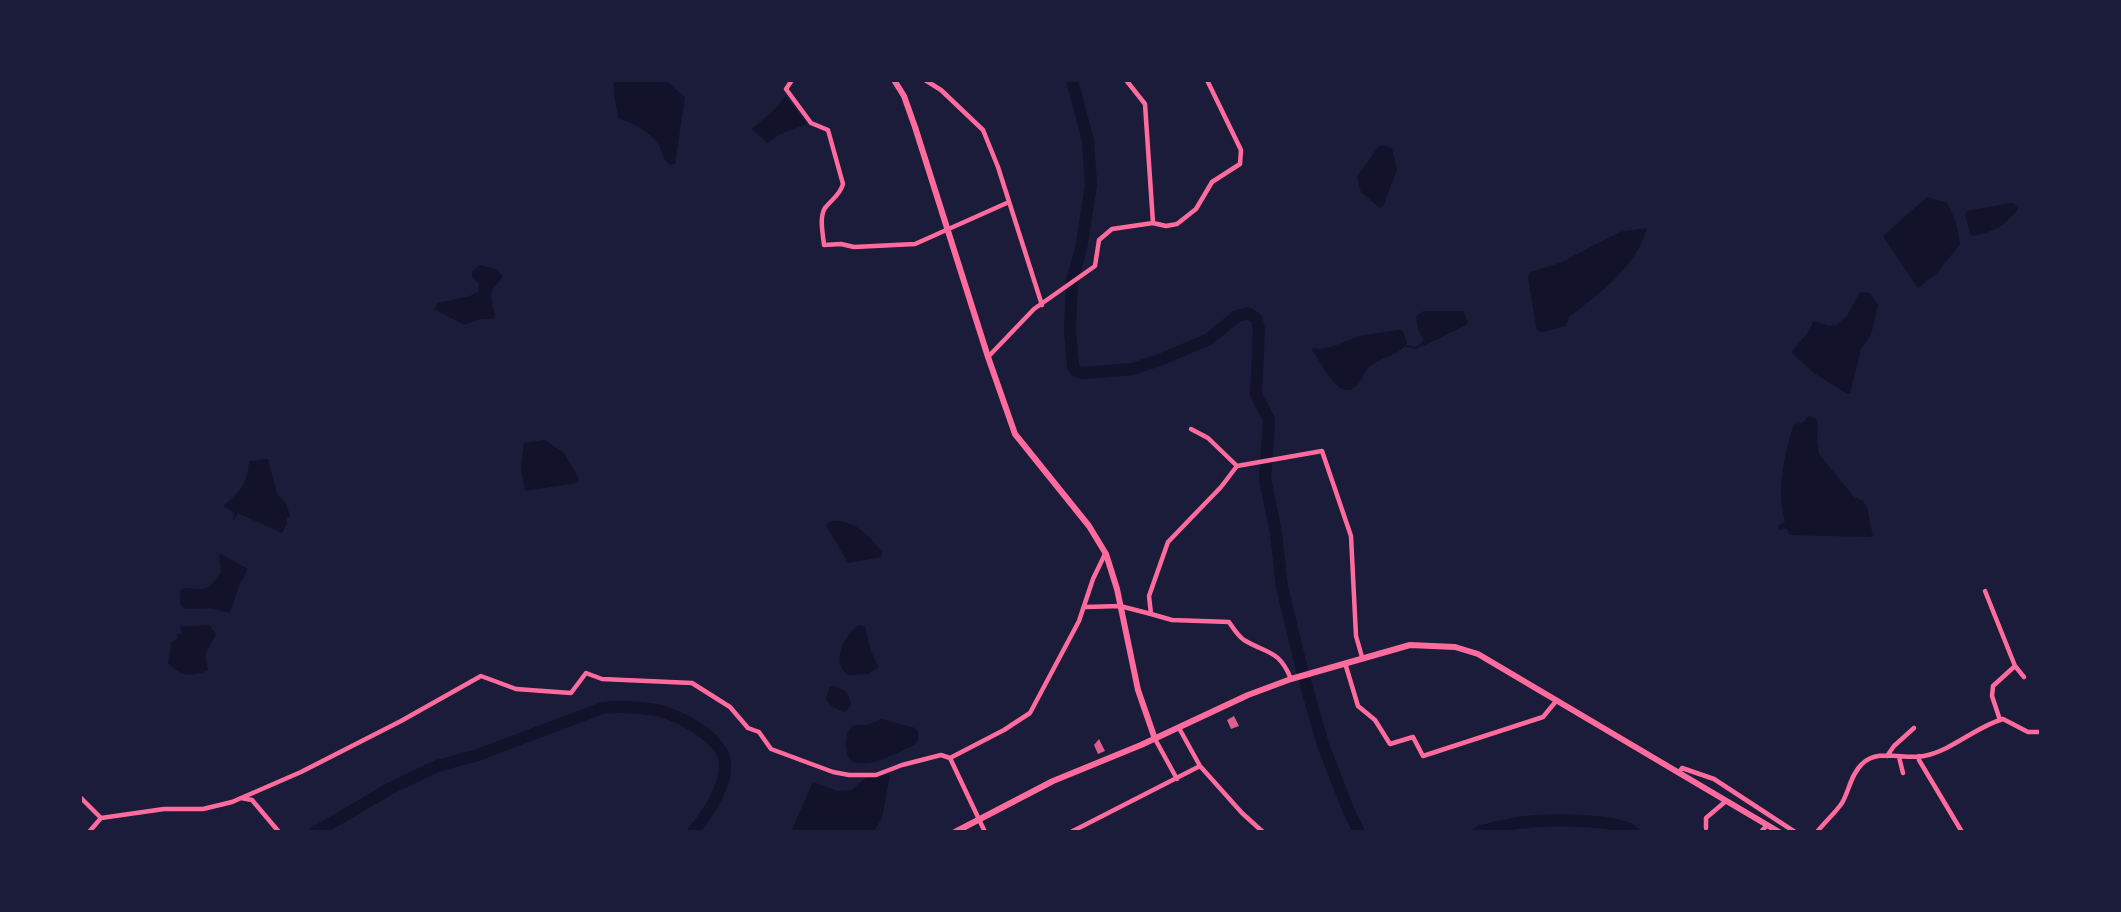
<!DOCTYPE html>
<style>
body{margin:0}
#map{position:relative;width:2121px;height:912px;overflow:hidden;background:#1b1b3a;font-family:"Space Grotesk",sans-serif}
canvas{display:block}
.frame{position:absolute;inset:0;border:82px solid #1b1b3a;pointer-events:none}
</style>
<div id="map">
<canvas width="2121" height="912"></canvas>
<div class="frame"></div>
</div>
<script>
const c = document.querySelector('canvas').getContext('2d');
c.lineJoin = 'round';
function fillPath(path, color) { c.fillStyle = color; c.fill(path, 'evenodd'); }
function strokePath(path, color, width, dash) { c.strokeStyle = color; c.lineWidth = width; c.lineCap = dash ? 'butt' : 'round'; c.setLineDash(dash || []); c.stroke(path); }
fillPath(new Path2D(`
 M614,81H666L685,97L675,164L670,165C663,160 663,153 659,146C653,133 631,122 618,118C617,105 612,93 614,81Z
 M786,96L807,124L780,134L767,143L752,129L775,109Z
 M1383,145L1392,148L1397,170L1383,206L1380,208L1361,192L1357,177L1378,147Z
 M1927,197L1947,203L1956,222L1960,244L1937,273L1918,288L1883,236Z
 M2011,203L2015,204L2018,209C2004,226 1993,233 1971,236L1965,215L1967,211Z
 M1647,228C1636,267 1600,293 1569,317L1566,326L1542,332L1537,331L1528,277L1530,272L1560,263L1620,232Z
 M479,265L496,269L503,276C500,282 494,285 492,291C490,298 494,310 495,317L492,319H480L464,325L434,309L438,303L470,296L478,292L479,284L472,277V272Z
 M1860,292L1870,293L1878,305L1871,335L1861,349L1850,393L1847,394L1814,373L1791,352L1806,335L1814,321L1829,326L1836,325L1847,316Z
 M1424,311H1463L1468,322L1466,325L1423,346L1421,343L1424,340L1418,329L1416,316Z
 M1400,330L1403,331L1407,344C1397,356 1382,357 1370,366C1364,371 1363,379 1358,384C1340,406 1322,362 1313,352L1312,348C1328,352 1346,340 1360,336C1373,333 1387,332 1400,330Z
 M1809,416L1815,418L1818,422L1817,439L1819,454L1853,496L1863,501L1867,507L1873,537L1790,535L1786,528L1778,530V526L1785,522C1777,493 1783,462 1791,433L1794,425L1803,422Z
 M545,440L564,453L579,479L577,483L525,491L521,467L524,443Z
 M268,459L277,494L286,503L290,516L287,518V524L282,533L238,513L233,522L234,512L223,506C240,492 248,484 249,461Z
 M832,521C853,519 870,536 882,552L881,557L848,563L827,527V524Z
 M221,554L248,569L240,583L230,613L212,608L186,609L180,604V591L184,588C207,589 208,593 221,571L219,555Z
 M209,625L216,634L205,655L208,670C193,677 180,677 168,663L171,643L178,638L177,635L182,633L180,627Z
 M859,625L865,626L871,652L879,667L868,674L848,675C830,663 844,634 859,625Z
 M834,686C845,690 849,693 851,705L845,712C836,709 830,706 826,698L830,687Z
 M882,719L915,728L918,731V741L915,745C898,752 876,766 856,763C843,761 842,730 855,725C856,725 865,725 866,725C871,724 877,721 882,719Z
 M890,775L882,818L874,831L791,832L813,782L837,791L851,790L867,777Z`), '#12122b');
strokePath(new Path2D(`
 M1407,346L1415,348L1421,345`), '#12122b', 2);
strokePath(new Path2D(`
 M1072,80L1088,141L1091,185L1081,249L1072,280L1070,330L1073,367L1076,371L1083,373L1133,369L1162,359L1209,339L1237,316L1248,313L1256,318L1259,329L1256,395L1269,419L1265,479L1276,533L1282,587L1303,674L1323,745L1348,809L1359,832
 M316,832L391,788L437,766L478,755L602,708C620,706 638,707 656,710C678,714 724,738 725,764C727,786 706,816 693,832
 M1479,832C1494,828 1511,823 1527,822C1548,819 1619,819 1634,832`), '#12122b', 12);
fillPath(new Path2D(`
 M1234,716L1239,726L1231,729L1227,720Z
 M1099,739L1105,751L1098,754L1094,745Z`), '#dd5f8e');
strokePath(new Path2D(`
 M792,80L786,89L811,123L828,130L843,184C840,195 832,199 825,208C819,217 823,234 824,245L841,244L854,247L915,244L1009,202
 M925,80L941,90L983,130L998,167L1042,305
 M1126,80L1145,104L1153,223
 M988,357L1034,309L1095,266L1099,240L1112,229L1153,223L1166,226L1177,224L1196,209L1212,182L1240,164L1241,150L1207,80
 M1191,429L1208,438L1237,466
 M1985,591L2015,666L2024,677
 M1085,607L1120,606L1151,614L1149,596L1168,542L1221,487L1237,466L1322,451L1351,536L1356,636L1362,657
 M1151,614L1172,620L1229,622C1233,628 1238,636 1244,640C1267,654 1279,649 1291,679
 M1345,663L1358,706L1375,720L1390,744L1413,737L1423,756L1543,717L1557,700
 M2000,720L1992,696L1993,686L2015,666
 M1179,728L1200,766L1242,813L1263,832
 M1155,739L1177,779
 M1887,756L1894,746L1914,728
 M1919,756V760L1962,832
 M1899,757L1903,773
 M950,758L985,832
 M1679,772L1682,768L1714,779L1795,832
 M80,797L101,818L164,809H203L232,802L301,772L401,721L481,676L516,689L571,693L586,673L602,679L692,683L730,707L748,728L759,732L771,749L833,772L849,775H876L902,765L941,755L950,758L1004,730L1030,713L1079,621L1093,579L1105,554
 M241,798L252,800L279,832
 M1706,828V818L1726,801
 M89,832L101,818
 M1071,832L1200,766
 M1761,832L1767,825
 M1817,832C1825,822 1835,813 1842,803C1849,791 1851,774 1862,764C1878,748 1904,760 1924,756C1953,750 1975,727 2003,719L2028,732H2040`), '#ff6b9d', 4.5);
strokePath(new Path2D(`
 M894,80L904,96L915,127L988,357L1015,434L1089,526L1106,554L1117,589L1138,690L1155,739
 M955,832L1053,781L1141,745L1248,695L1291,679L1410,645L1455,647L1478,654L1779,832`), '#ff6b9d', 6);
</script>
